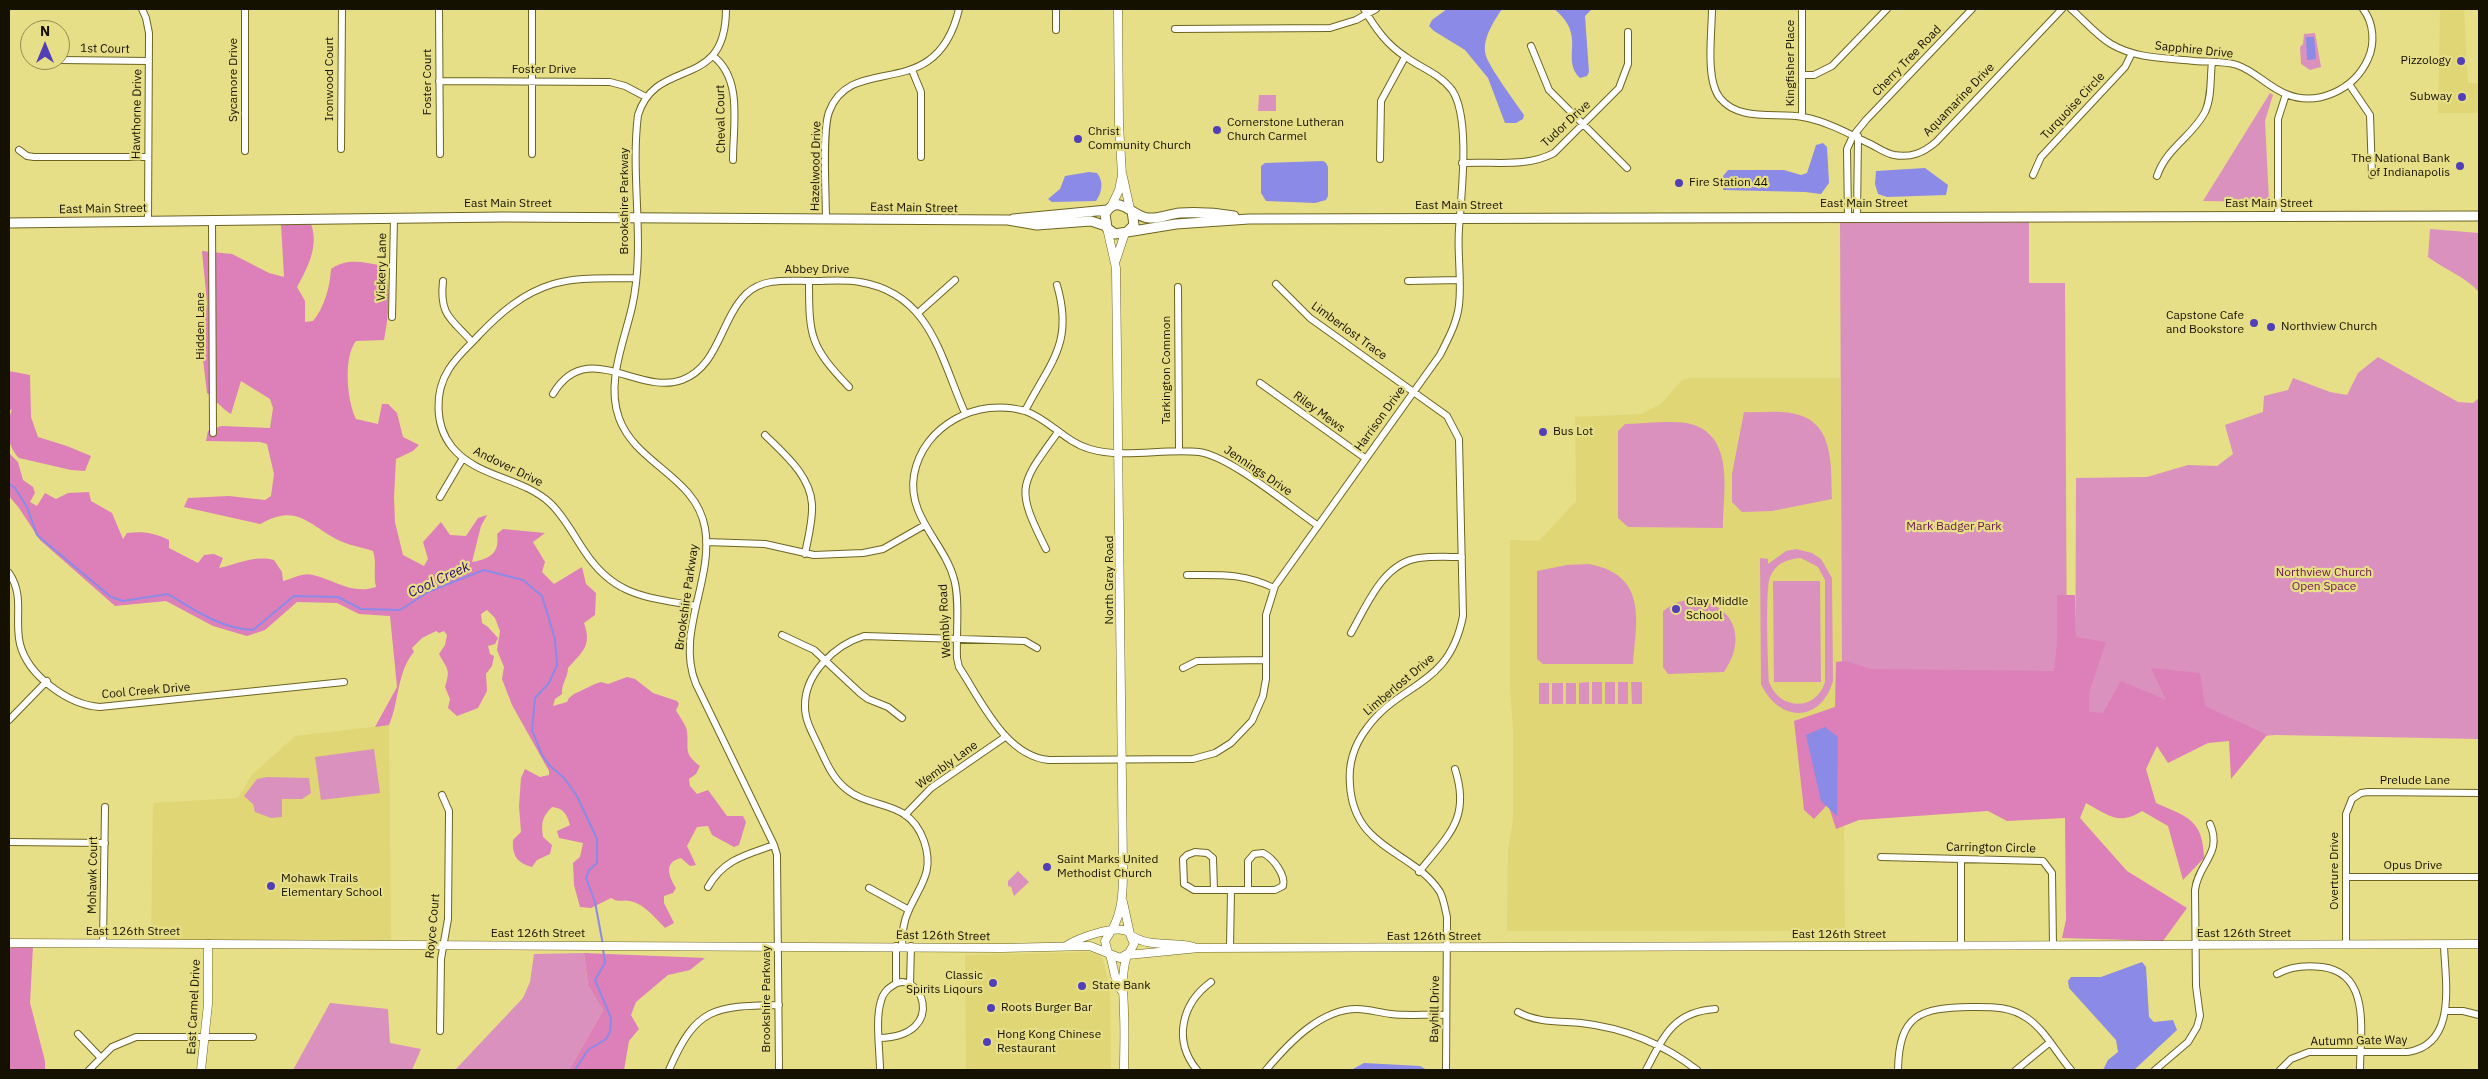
<!DOCTYPE html>
<style>
body{margin:0}
#map{position:relative;width:2488px;height:1079px;overflow:hidden;background:#e7de88;font-family:"IBM Plex Sans",sans-serif}
canvas{display:block}
.frame{position:absolute;inset:0;border:10px solid #141100;pointer-events:none}
.north{position:absolute;left:20px;top:20px;width:50px;height:50px;box-sizing:border-box;background:#e7de88;border:1px solid #938c52;border-radius:50%;rotate:0deg;font-size:14px;font-weight:700;line-height:20px;text-align:center;color:#141100}
.north::after{content:'';display:block;margin:auto;width:18px;height:22px;background:#503fb6;clip-path:polygon(50% 0,100% 100%,50% 72%,0 100%)}
</style>
<div id="map">
<canvas width="2488" height="1079"></canvas>
<div class="frame"></div>
<div class="north">N</div>
</div>
<script>
const c = document.querySelector('canvas').getContext('2d');
c.lineJoin = 'round';
function fillPath(path, color) { c.fillStyle = color; c.fill(path, 'evenodd'); }
function strokePath(path, color, width, dash) { c.strokeStyle = color; c.lineWidth = width; c.lineCap = dash ? 'butt' : 'round'; c.setLineDash(dash || []); c.stroke(path); }
function drawText(font, color, halo, rows, align = 'center') {
  c.font = font + ' "IBM Plex Sans",sans-serif'; c.lineWidth = 4.5; c.setLineDash([]); c.textBaseline = 'middle'; c.strokeStyle = halo; c.fillStyle = color; for (const [text, x, y, turn = 0] of rows) {
    c.save(); c.translate(x, y); c.rotate((+turn || 0) * Math.PI / 180); c.textAlign = isNaN(turn) ? turn : align; if (halo) c.strokeText(text, 0, 0); c.fillText(text, 0, 0); c.restore();
  }
}
fillPath(new Path2D(`
 M2440,9H2464L2468,83H2479V113H2438Z
 M1689,378H1840L1845,931H1507L1508,850L1513,820V726L1510,692V540L1539,541L1576,501L1575,417L1641,414L1661,404L1682,380Z
 M389,725L391,941L151,940L153,803L238,798L252,775L295,736Z
 M1090,952L1099,954L1103,960L1110,987L1111,1070H966L965,955Z`), '#e0d675');
fillPath(new Path2D(`
 M2315,33L2321,67L2310,70L2301,64L2300,47L2303,44L2304,34Z
 M2270,93L2273,95L2265,121L2269,200L2265,202L2203,201Z
 M1259,95H1276V111H1258Z
 M1840,221H2029V283H2065L2067,676L1842,677Z
 M2430,229L2479,233V292C2466,277 2444,269 2428,257Z
 M2378,357L2458,402L2473,403L2479,398V739L2276,735L2075,749L2076,478L2147,477L2188,465L2217,466L2233,454L2225,425L2263,412L2264,396L2288,390L2293,378L2330,392L2347,395L2358,373Z
 M1744,412C1761,413 1779,410 1795,414C1835,422 1831,468 1832,499L1772,511L1742,512L1732,502V474Z
 M1625,424C1644,424 1677,419 1694,425C1735,439 1723,495 1723,528L1628,527L1618,518V431Z
 M1796,549L1812,553L1821,559L1832,578L1833,681C1821,723 1779,723 1761,684L1760,558L1768,559V564L1786,551ZM1801,558L1818,567L1825,580V682C1816,712 1779,710 1769,682C1768,665 1765,589 1770,577C1776,563 1787,559 1801,558Z
 M1589,564C1647,575 1637,619 1633,664H1543L1537,659V571L1567,565Z
 M1773,581H1820L1821,682H1774Z
 M1690,599C1732,602 1749,636 1724,672L1668,674L1663,667V611L1675,603Z
 M1589,682V704H1579V683Z
 M1592,682H1602V704H1592Z
 M1605,682H1615V704H1605Z
 M1618,682H1628V704H1618Z
 M1631,682H1642V704H1632Z
 M1539,683H1549V704H1539Z
 M1552,683H1563V704H1552Z
 M1566,683H1576V704H1566Z
 M374,749L380,793L321,800L315,757Z
 M267,777L309,778L311,793L302,799H282V817L271,818L255,812L253,804L244,796L257,779Z
 M1018,871L1029,882L1014,896L1011,887L1008,886V881Z
 M584,953L588,986L603,1010L569,1070H455L523,998L530,982L534,954Z
 M330,1003L388,1009L390,1043L421,1049L412,1070H293Z`), '#da91bd');
fillPath(new Path2D(`
 M281,224H311C319,246 308,267 297,287L305,301V322L313,321C324,308 330,287 331,269C348,258 362,262 382,266C393,282 388,321 384,340L356,341C343,357 347,401 356,419L378,424L382,404H388L397,413L403,437L419,445L413,451L396,459L394,498L395,522L403,555L424,566L428,559L423,542L441,522L450,535L466,536L478,518L487,515L481,526L472,562C490,559 500,553 497,534L503,529L545,533L533,542L545,562L542,572L554,584L582,567L586,584L596,593L595,615L584,623C592,646 583,651 568,668C568,678 561,684 562,694L555,699L553,706L567,702L569,698L574,694L595,684L601,682L608,684L627,677L635,679L653,693L677,701L679,704L676,710C679,716 686,725 687,731C689,750 683,753 700,766L696,774L689,779L690,786L697,794L708,790L727,816H743L746,822L739,845L734,847L712,835L708,826L697,827L687,846L696,865L690,866L681,858C663,862 669,877 676,888L673,893L664,896V903L674,923L665,928C654,917 646,905 630,901C623,899 618,903 611,898L591,908L580,907L574,885L573,863L580,857L583,843L559,838L557,831L570,825C567,815 564,808 552,807C542,817 541,823 543,837L552,845L550,854L537,860L532,867C517,863 512,855 513,840L521,832L519,806L521,778L525,769L540,777L549,775V771L512,705L502,679L504,667L497,650L500,631L495,618L487,610L481,614L482,623L488,627L498,638L495,644L488,646L490,654L494,656L492,666L486,674L487,691L478,708L457,716L448,708L450,699L445,687C451,669 447,669 439,654L445,645L447,635L444,631L439,633L436,631L422,638L412,648L414,652C397,671 399,703 389,725L375,727L397,687L390,616L359,614L337,603L297,602L265,630L247,636L213,626L166,601L115,606L40,540L19,508L9,496V453L18,462L23,480L33,487L35,493L30,502L37,506L45,493L56,499L68,493L89,492L91,501L112,513L123,539L127,533C143,531 155,533 169,540V548L198,563L204,555L214,554L223,558L219,568C238,564 254,555 274,560L282,572L283,581C292,579 303,572 313,575C335,580 352,595 376,587C373,574 377,563 373,551C361,547 347,545 336,539C306,522 296,504 260,524L184,507L188,498L229,496L265,500L271,496L274,474L267,444L260,442L206,441L208,431L221,426L270,428L273,408L270,399L241,381L231,414C221,408 216,400 207,393L202,351L207,303L202,251L232,254L269,273L284,277Z
 M9,371L30,375L31,417L38,437L67,446L91,456L85,471L71,470L19,458C6,445 6,426 12,409L9,411Z
 M2057,595H2075L2076,637L2106,642L2089,693V712L2103,713L2121,681L2166,700L2151,668L2200,673L2205,706L2267,735L2231,779L2229,741L2208,743L2168,763L2157,746L2146,769L2156,803C2187,817 2203,819 2204,858L2183,880L2168,826L2142,811C2119,826 2108,815 2086,803L2080,818L2127,871L2187,908L2163,941L2062,938L2066,920L2065,818L2007,821L1988,811L1859,820L1836,829L1828,804L1814,819L1804,810L1794,721L1835,707L1836,662L1845,661L1871,669L2054,671L2057,644Z
 M33,946L30,1003L45,1061V1070H9V948Z
 M584,953L705,958L690,970L668,975L636,1002L631,1015L639,1029L629,1041L624,1070H569L603,1010L588,986Z`), '#dd7fb9');
fillPath(new Path2D(`
 M1447,9H1502C1494,21 1481,40 1486,56C1490,68 1515,102 1524,115L1523,119L1516,123H1505L1488,78L1465,50L1434,31L1429,26L1432,20Z
 M1554,9H1592L1585,16L1589,72L1587,76L1580,78C1560,58 1588,36 1554,9Z
 M2306,37H2314L2316,59L2307,60Z
 M1823,143L1827,147L1829,183L1821,194L1805,192L1723,190V176L1728,170H1784L1801,175L1807,173L1816,145Z
 M1323,161L1326,163L1328,167V196L1326,200L1315,203L1266,201L1261,193V166L1265,163Z
 M1925,168L1948,185L1946,195L1887,197L1878,194L1875,184L1876,171Z
 M1089,172L1097,173C1104,181 1102,193 1096,201L1052,202L1048,199L1060,189L1065,176Z
 M1825,727L1838,737L1837,816L1821,801L1806,735Z
 M2142,962L2146,967L2149,1017L2154,1022L2173,1020L2177,1030L2134,1070H2103L2108,1060L2118,1052L2116,1040L2069,988L2068,981L2071,977H2101Z
 M1364,1063L1420,1066L1427,1070H1351Z`), '#8c8ae7');
strokePath(new Path2D(`
 M9,484L15,488L27,507L37,535L111,597L123,601L168,594C194,610 222,629 253,630L294,596L338,597L361,609L400,610L430,591L484,570L523,580L542,596L555,639L557,665L549,683L535,698L532,730L542,755L549,765L564,778L577,796L597,839V863L589,870L586,878L595,902L603,945
 M575,1070L588,1050L606,1039L610,1032L611,1018L595,980L605,963L603,949`), '#8c8ae7', 2);
const minor = new Path2D(`
 M142,9L146,18L149,33L148,221
 M439,9L440,154
 M532,9V154
 M726,9C726,93 657,55 638,115C630,178 646,245 632,307C624,342 606,382 619,418C636,465 696,476 705,528C714,580 675,633 696,684L774,845L777,855L779,1070
 M1056,9V30
 M1712,9C1712,32 1705,80 1720,98C1739,122 1777,112 1803,117C1825,121 1846,132 1866,142C1876,146 1884,153 1894,155C1911,158 1923,153 1936,142L2062,9
 M1802,9V117
 M2071,9C2084,20 2096,35 2111,44C2136,59 2167,58 2195,61C2209,62 2224,61 2237,65C2255,71 2268,87 2286,94C2317,107 2354,90 2368,59C2375,44 2374,23 2363,9
 M1175,29L1330,28L1356,20L1376,9
 M1531,46L1549,90L1627,168
 M713,56C743,79 733,125 733,160
 M61,60L149,61
 M912,70L921,92V157
 M1802,75H1814L1832,66L1887,9
 M439,81L610,82L625,86L646,97
 M2349,84L2370,115L2372,175
 M341,149L342,9
 M19,150L27,156L34,157H148
 M245,151V9
 M1380,159L1381,101L1405,57
 M1462,163C1493,161 1526,168 1554,153L1619,88L1628,64V32
 M2033,175L2041,157L2125,67L2132,53
 M2157,176C2167,147 2192,137 2205,112C2212,97 2210,78 2212,62
 M2278,216V119L2286,94
 M1848,217L1847,149L1853,136L1866,120L1972,9
 M1857,217L1858,136
 M212,219L213,433
 M826,219C826,196 822,131 829,112C852,50 936,107 959,9
 M636,278C609,279 579,276 553,284C523,293 500,313 479,335C469,346 457,356 449,369C434,392 435,426 452,447C477,478 522,477 550,503C564,516 574,536 585,552C615,597 647,597 696,606
 M443,281C439,316 452,319 472,342
 M809,281C809,337 810,346 849,387
 M1408,281L1459,280
 M1276,284L1310,318L1447,416L1459,439L1463,616C1449,688 1401,681 1367,728C1354,745 1348,764 1350,785C1354,850 1413,850 1440,892C1444,900 1445,909 1447,917L1446,1070
 M1178,287L1179,451
 M918,313L955,280
 M392,317L394,217
 M1260,383L1365,458
 M553,394C587,337 638,396 682,380C719,366 720,320 746,294C764,277 789,281 811,281C827,281 845,279 860,282C931,294 940,357 965,413
 M1025,411C1050,362 1074,344 1057,285
 M765,435C784,454 810,475 812,504C813,520 808,538 805,554
 M440,497L463,458
 M1317,525C1289,506 1230,456 1199,452C1164,448 1124,459 1090,449C1065,442 1049,419 1025,411C978,397 923,425 914,475C907,517 944,542 954,579C960,599 956,635 957,658L959,667C981,700 1005,756 1049,760L1193,759L1215,753L1231,743L1252,721L1263,696L1266,679V615L1275,586L1440,355C1448,339 1457,323 1459,305C1462,280 1457,254 1459,229C1461,196 1471,118 1452,90C1440,74 1421,68 1406,57C1387,45 1375,28 1364,9
 M706,542L765,544L814,555L863,553L883,549L925,525
 M1046,549C1015,487 1019,486 1058,432
 M9,573C25,596 14,619 20,644C28,676 69,705 100,707L344,682
 M1187,575C1220,575 1243,573 1274,588
 M1351,633C1367,605 1383,563 1419,558C1433,556 1448,557 1462,557
 M782,635L814,650L860,693L868,699L888,707L902,718
 M1183,668L1197,661L1266,660
 M9,720L47,681
 M905,815L931,788L1005,737
 M9,842L105,843
 M1195,852L1207,853L1213,858L1214,890H1194L1184,884L1183,859L1187,855Z
 M1263,853C1273,858 1286,875 1283,886L1275,890H1248V861L1254,854Z
 M1881,857L2043,861L2052,873L2053,946
 M1961,859V946
 M1419,872C1448,835 1471,819 1455,769
 M2347,877H2479
 M708,887C724,859 746,855 774,845
 M869,888L909,910
 M1214,890H1248
 M103,943L105,807
 M2346,945V814L2352,799L2361,793L2368,792L2479,793
 M902,946C902,935 903,923 908,912C919,886 935,873 924,841C908,797 871,811 845,788C832,777 826,762 819,747C813,734 805,721 805,707C804,674 835,645 864,636L1025,641L1037,648
 M1230,948L1231,890
 M2277,974C2291,966 2306,965 2322,967C2372,973 2360,1034 2360,1070
 M896,983V946
 M910,984L911,946
 M2445,1011H2463L2479,1015
 M1518,1012C1537,1023 1560,1021 1581,1023C1625,1028 1662,1043 1697,1070
 M440,1031L441,959L448,919L449,811L442,795
 M78,1034L100,1057
 M879,1038C951,1036 919,965 892,986C887,989 882,995 881,1001C875,1019 880,1051 880,1070
 M89,1070L112,1047L136,1037H253
 M669,1070C696,1007 714,1006 779,1005
 M1197,1070C1173,1041 1181,1004 1211,982
 M1266,1070C1288,1044 1320,1009 1357,1009C1369,1009 1380,1013 1391,1014C1409,1016 1428,1014 1446,1015
 M1646,1070C1664,1036 1673,1012 1715,1009
 M1898,1070C1899,1014 1920,1008 1971,1007C1991,1007 2009,1006 2027,1018C2045,1030 2057,1054 2071,1070
 M2016,1070L2049,1043
 M2155,1070L2188,1042L2197,1027L2200,1016L2196,986L2195,890C2198,863 2223,854 2210,824
 M2280,1070L2291,1059L2309,1052H2408C2458,1044 2445,981 2444,945`);
const tertiary = new Path2D(`
 M1123,177L1130,209
 M1111,207L1119,190L1122,175L1119,124L1118,9
 M1107,228L1116,268L1123,868C1123,890 1123,910 1112,930
 M1116,260L1125,233
 M1123,902L1130,934
 M1132,936C1151,948 1173,941 1194,947
 M9,943L1002,948L1090,946L1120,958L1129,953L1134,944L1129,932C1116,924 1078,938 1066,946
 M1108,953L1105,941L1111,931
 M1110,954L1116,980L1121,990
 M1128,955L1199,948L2479,944
 M201,1070L208,1004V944
 M1124,1070C1124,1052 1125,1033 1124,1014C1124,991 1120,978 1127,955`);
const secondary = new Path2D(`
 M1132,211L1134,225L1127,232L1115,234L1107,228L1105,214C1118,191 1133,218 1149,218C1159,219 1169,214 1180,213C1198,212 1216,213 1234,216
 M1013,219L1107,210
 M9,223L503,217L1008,220L1037,225L1091,221L1106,226
 M1127,232L1176,224L1249,219L2479,216`);
strokePath(minor, '#6c6522', 8);
strokePath(tertiary, '#6c6522', 9);
strokePath(secondary, '#6c6522', 11);
strokePath(minor, '#fff', 6);
strokePath(tertiary, '#fff', 8);
strokePath(secondary, '#fff', 9);
for (const [x, y, r, color] of [
 [2461,61,5,"#503fb6"],
 [2462,97,5,"#503fb6"],
 [1217,130,5,"#503fb6"],
 [1078,139,5,"#503fb6"],
 [2460,166,5,"#503fb6"],
 [1679,183,5,"#503fb6"],
 [2254,323,5,"#503fb6"],
 [2271,327,5,"#503fb6"],
 [1543,432,5,"#503fb6"],
 [1676,609,5,"#503fb6"],
 [1047,867,5,"#503fb6"],
 [271,886,5,"#503fb6"],
 [993,983,5,"#503fb6"],
 [1082,986,5,"#503fb6"],
 [991,1008,5,"#503fb6"],
 [987,1042,5,"#503fb6"]
]) { const dot = new Path2D(); dot.arc(x, y, r, 0, 2 * Math.PI); c.fillStyle = color; c.fill(dot); strokePath(dot, '#e7de88', 2); }
drawText('12px', '#141100', '#e7de88', [
 ["1st Court",105,49,1],
 ["Sapphire Drive",2194,50,6],
 ["Cherry Tree Road",1907,61,-46],
 ["Kingfisher Place",1791,63,-90],
 ["Foster Drive",544,70],
 ["Ironwood Court",330,79,-90],
 ["Sycamore Drive",234,80,-90],
 ["Foster Court",428,82,-90],
 ["Aquamarine Drive",1959,100,-46],
 ["Turquoise Circle",2073,106,-47],
 ["Hawthorne Drive",137,114,-89],
 ["Cheval Court",721,119,-91],
 ["Tudor Drive",1566,124,-43],
 ["Hazelwood Drive",816,166,-89],
 ["Brookshire Parkway",625,201,-90],
 ["East Main Street",508,204],
 ["East Main Street",1864,204],
 ["East Main Street",2269,204],
 ["East Main Street",1459,206],
 ["East Main Street",914,208,1],
 ["East Main Street",103,209,-1],
 ["Vickery Lane",382,267,-89],
 ["Abbey Drive",817,270],
 ["Hidden Lane",201,326,-90],
 ["Limberlost Trace",1349,331,36],
 ["Tarkington Common",1167,370,-90],
 ["Riley Mews",1319,412,36],
 ["Harrison Drive",1380,419,-54],
 ["Andover Drive",508,467,26],
 ["Jennings Drive",1258,471,34],
 ["North Gray Road",1110,580,-90],
 ["Brookshire Parkway",687,597,-82],
 ["Wembly Road",945,621,-93],
 ["Limberlost Drive",1399,685,-40],
 ["Cool Creek Drive",146,691,-5],
 ["Wembly Lane",947,765,-36],
 ["Prelude Lane",2415,781],
 ["Carrington Circle",1991,848,1],
 ["Opus Drive",2413,866],
 ["Overture Drive",2335,871,-90],
 ["Mohawk Court",93,875,-89],
 ["Royce Court",433,926,-85],
 ["East 126th Street",133,932],
 ["East 126th Street",538,934],
 ["East 126th Street",2244,934],
 ["East 126th Street",1839,935],
 ["East 126th Street",943,936,1],
 ["East 126th Street",1434,937],
 ["Brookshire Parkway",767,999,-90],
 ["East Carmel Drive",194,1007,-87],
 ["Bayhill Drive",1435,1009,-89],
 ["Autumn Gate Way",2359,1041,-1]
]);
drawText('12px', '#141100', '#e7de88', [
 ["Pizzology",2451,61,"right"],
 ["Subway",2452,97,"right"],
 ["Cornerstone Lutheran",1227,123],
 ["Church Carmel",1227,137],
 ["Christ",1088,132],
 ["Community Church",1088,146],
 ["The National Bank",2450,159,"right"],
 ["of Indianapolis",2450,173,"right"],
 ["Fire Station 44",1689,183],
 ["Capstone Cafe",2244,316,"right"],
 ["and Bookstore",2244,330,"right"],
 ["Northview Church",2281,327],
 ["Bus Lot",1553,432],
 ["Clay Middle",1686,602],
 ["School",1686,616],
 ["Saint Marks United",1057,860],
 ["Methodist Church",1057,874],
 ["Mohawk Trails",281,879],
 ["Elementary School",281,893],
 ["Classic",983,976,"right"],
 ["Spirits Liqours",983,990,"right"],
 ["State Bank",1092,986],
 ["Roots Burger Bar",1001,1008],
 ["Hong Kong Chinese",997,1035],
 ["Restaurant",997,1049]
], 'left');
drawText('12px', '#691650', '#e7de88', [
 ["Mark Badger Park",1954,527],
 ["Northview Church",2324,573],
 ["Open Space",2324,587]
]);
drawText('italic 14px', '#290477', '#e7de88', [
 ["Cool Creek",439,580,-25]
]);
</script>
